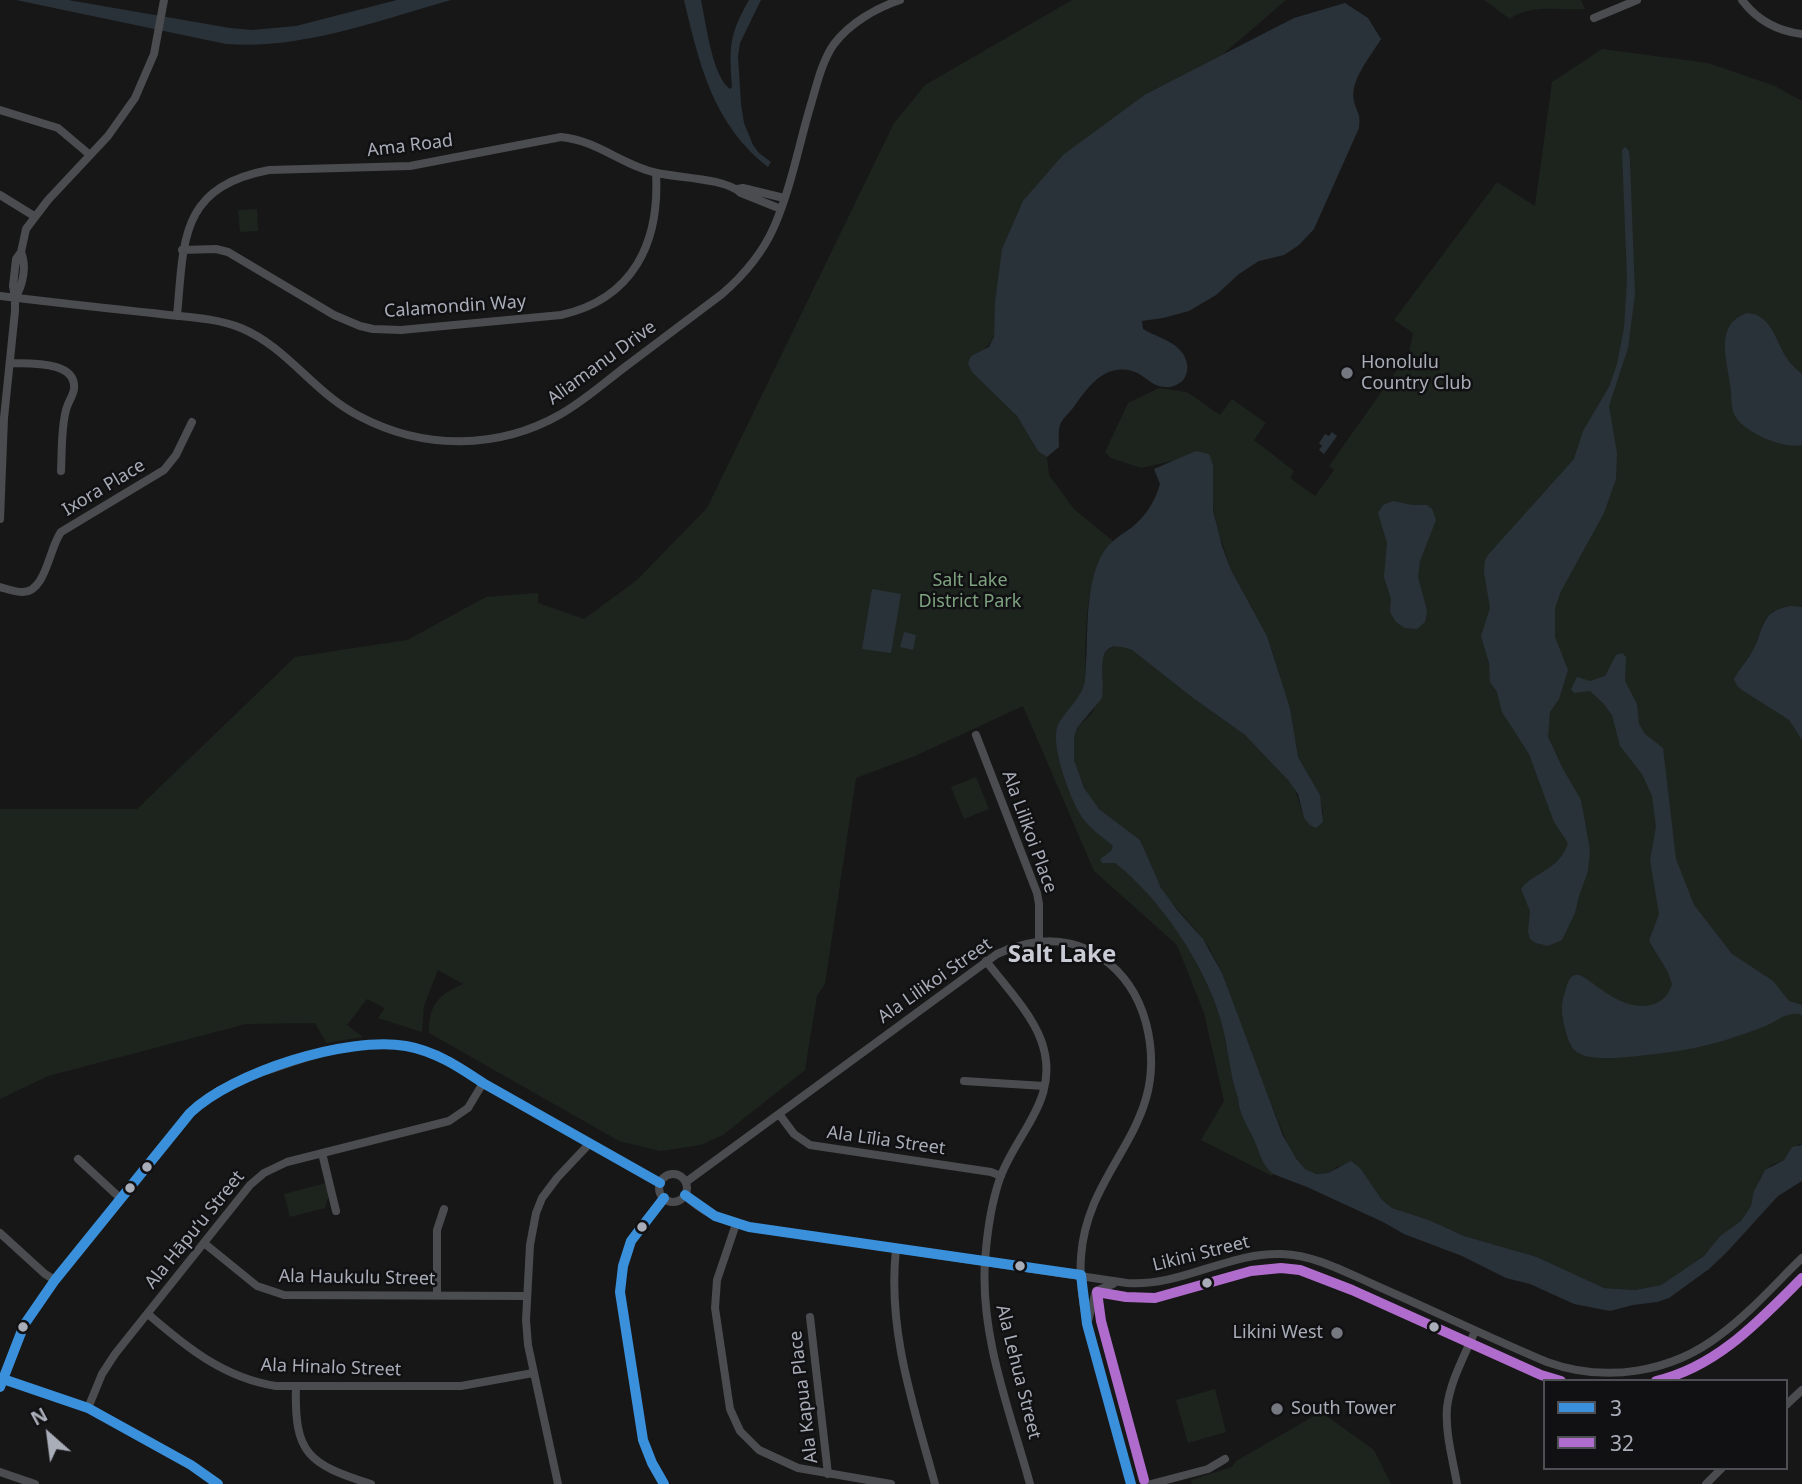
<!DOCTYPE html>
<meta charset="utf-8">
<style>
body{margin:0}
#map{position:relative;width:1802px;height:1484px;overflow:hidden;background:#171717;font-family:"Noto Sans",sans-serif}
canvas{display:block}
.legend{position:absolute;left:1543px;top:1379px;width:245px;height:91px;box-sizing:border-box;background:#111113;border:2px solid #4d4f55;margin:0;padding:9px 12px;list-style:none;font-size:21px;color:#a8adb8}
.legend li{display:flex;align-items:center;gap:14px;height:35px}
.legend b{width:35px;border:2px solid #4d4f55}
.north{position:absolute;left:14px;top:1400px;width:70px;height:70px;-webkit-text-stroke:5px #111113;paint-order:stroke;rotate:332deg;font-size:19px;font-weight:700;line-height:28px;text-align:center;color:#a8adb8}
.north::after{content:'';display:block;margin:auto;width:24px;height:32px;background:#a8adb8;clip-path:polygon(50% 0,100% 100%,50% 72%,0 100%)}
</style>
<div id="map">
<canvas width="1802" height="1484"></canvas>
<ul class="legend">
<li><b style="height:9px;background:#3a90db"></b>3</li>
<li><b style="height:9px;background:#b06ccc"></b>32</li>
</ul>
<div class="north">N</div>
</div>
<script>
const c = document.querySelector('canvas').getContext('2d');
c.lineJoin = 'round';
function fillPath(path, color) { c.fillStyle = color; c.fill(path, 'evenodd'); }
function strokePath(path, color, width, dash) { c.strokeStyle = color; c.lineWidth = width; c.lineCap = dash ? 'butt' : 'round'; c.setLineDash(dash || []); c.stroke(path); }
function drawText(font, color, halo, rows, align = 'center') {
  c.font = font + ' "Noto Sans",sans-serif'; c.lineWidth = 5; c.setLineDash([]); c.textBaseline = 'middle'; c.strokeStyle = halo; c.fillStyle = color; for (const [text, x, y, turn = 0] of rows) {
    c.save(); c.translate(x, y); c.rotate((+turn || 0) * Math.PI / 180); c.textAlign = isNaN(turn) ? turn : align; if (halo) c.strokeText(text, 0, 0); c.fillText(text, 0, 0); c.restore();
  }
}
fillPath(new Path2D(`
 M1072,0H1286L1222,55L1146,94L995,302C995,328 1001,345 971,356C986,377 1002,397 1018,418C1028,431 1033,447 1047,457L1049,475L1074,509L1113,541C1087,567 1087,617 1085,652C1085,663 1087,674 1084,685C1079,706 1054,717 1056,741C1061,785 1079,818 1113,846L1111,852L1100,859L1102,862L1115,863C1159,897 1205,965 1220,1018C1227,1044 1230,1071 1238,1098C1239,1115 1247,1125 1254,1140C1260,1153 1262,1164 1273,1174L1272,1176L1201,1140L1224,1101L1204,1013L1177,945L1094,871L1023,706L915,756L856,778L825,984L817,996L805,1070L723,1135L701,1145L660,1151L619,1141L429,1033C428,1006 439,994 463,984L438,970L424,1006L422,1032L378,1018L385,1008L367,999L347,1025L363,1037L326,1043L315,1023L246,1024L48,1076L0,1099V809H137L295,657L407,640L486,597L538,593V603L584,619L637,580L707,508L894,123L925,85Z
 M1484,0H1581L1585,9C1559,11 1531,3 1510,19Z
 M1602,49L1708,63L1775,86L1802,101V607L1774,611L1765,619L1754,649L1736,676L1737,686L1789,720L1802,740V1145L1799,1144L1784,1160L1771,1165L1760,1178L1751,1206L1741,1221L1720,1236L1704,1256L1661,1285L1635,1290L1604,1288L1537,1257L1464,1236L1429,1220L1392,1208L1382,1200L1361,1169L1338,1166L1328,1173L1315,1174L1305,1169L1289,1148L1247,1044L1222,973L1210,949L1195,929L1168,899L1154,876L1140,840L1099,809L1091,801L1077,773L1074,760V737L1077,728L1093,712L1102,676V658L1108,649L1120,645L1132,650L1193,698L1245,735L1280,770L1295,789L1304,818L1321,824L1323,812L1317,790L1298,757L1290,708L1267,636L1231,570L1219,534L1211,498L1213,466L1177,460L1141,468L1111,458L1105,452L1128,403L1159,388L1187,392L1220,415L1232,399L1266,423L1254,440L1294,471L1290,478L1315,496L1334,470L1329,466L1409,353L1413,333L1394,320L1497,182L1535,206L1552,82Z
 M257,209L258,231L240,232L238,210Z
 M976,777L989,809L964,819L951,787Z
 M326,1183L329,1195L325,1208L290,1217L284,1194Z
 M1215,1389L1226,1432L1188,1443L1176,1400Z
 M1321,1412L1374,1450L1391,1484H1192L1191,1480L1232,1467L1236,1461Z`), '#1d241e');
fillPath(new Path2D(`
 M16,0H68L230,28L252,30L296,26L397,0H451C379,20 302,50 226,44Z
 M684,0H701C706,23 712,76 730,89L732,87C729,47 729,35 749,0H761L740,43L738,56L741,104L744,123L753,145L759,153L771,162L768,167C713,125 699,63 684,0Z
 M1345,3L1368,18L1381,39C1371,56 1349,81 1354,101C1357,114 1361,113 1359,128L1314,229L1299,245L1284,255L1259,261L1239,274L1216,295L1189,311L1163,318L1142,321L1143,329C1159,339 1183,342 1187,364C1188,369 1187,374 1184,379C1180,384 1172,388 1165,387C1152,387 1144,374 1132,371C1104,363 1087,388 1073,408C1069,413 1062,419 1060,425C1058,431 1059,440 1059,447L1047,457L1038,451L1017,416L972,372L968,363L971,356L989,347L994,337L995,302L1002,249L1023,201L1063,155L1146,94L1294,18Z
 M1625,147L1629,151L1630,162L1635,294L1628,348L1609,406L1617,453L1616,479L1604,513L1561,591L1555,608V637L1568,670L1559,699L1550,712L1548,737L1563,769L1581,800L1590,850L1588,871L1579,896L1575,913L1562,940L1548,946L1536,943L1530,939L1528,931L1530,911L1521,889C1535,871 1559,871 1568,843L1554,822L1529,754L1502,712L1497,692L1490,682L1489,663L1481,636L1490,608L1484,572L1485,560L1488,555L1574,459L1583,431L1609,387L1617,364L1624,328L1627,279L1622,150Z
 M1747,313C1771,314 1775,340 1786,357C1790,364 1796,369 1802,374V445C1783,449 1745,433 1735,416C1730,407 1732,394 1730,384C1727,358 1714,325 1747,313Z
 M1332,432L1337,436L1324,454L1319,450L1322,446L1319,443L1325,434L1329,436Z
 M1196,451L1209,454L1213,465V510L1222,546L1231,570L1267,636L1290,708L1298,757L1320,795L1323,822L1316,828L1310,825L1304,818L1298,794L1288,780L1245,735L1193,698L1132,650C1090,634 1106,676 1102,698L1077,728L1074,737V760L1084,788L1099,809L1140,840L1161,888L1177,910L1203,939L1222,973L1283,1136L1296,1158L1305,1169L1316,1174L1328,1173L1351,1161L1361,1169L1382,1200L1392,1208L1429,1220L1464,1236L1537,1257L1604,1288L1635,1290L1661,1285L1704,1256L1720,1236L1741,1221L1751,1206L1754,1191L1765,1170L1784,1160L1792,1147L1802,1145V1181L1778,1196L1726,1253L1709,1269L1669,1298L1657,1302L1633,1305L1610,1311L1574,1304L1530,1284L1506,1278L1462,1256L1404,1234L1383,1222L1307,1187L1273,1174C1261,1164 1260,1153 1254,1140C1247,1125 1239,1115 1238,1098C1229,1072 1228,1044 1220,1018C1205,965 1159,897 1115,863H1102L1100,859L1111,851L1113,846C1104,838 1093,831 1085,821C1072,805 1049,745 1058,725C1066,709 1083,698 1085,679C1089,643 1083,585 1103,553C1109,542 1121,535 1131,528C1145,517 1155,502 1160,484L1154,469Z
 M1393,501L1412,505H1427L1432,509L1436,520L1420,561L1418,577L1427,611L1425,622L1417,629L1405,628L1396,622L1390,612L1391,599L1384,577L1387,543L1378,513L1383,505Z
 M872,589L901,594L891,653L862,649Z
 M1791,606L1802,607V740L1789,720L1742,690L1737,686L1734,679C1739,669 1748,660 1753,650C1765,627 1760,611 1791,606Z
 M904,632L916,635L913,650L900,647Z
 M1622,653L1626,657L1625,681L1637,704L1639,724L1645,734L1663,748L1676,859L1694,905L1732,954L1773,981L1789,1001L1802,1005V1015C1787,1010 1777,1022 1763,1027C1727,1041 1694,1050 1655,1054C1637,1056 1591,1063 1577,1052C1569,1046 1568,1038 1565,1029C1562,1015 1560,1005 1565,992C1567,986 1568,977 1575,975C1587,972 1616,1013 1651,1005C1662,1002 1669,995 1672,984L1668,972L1649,941L1659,914L1650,860L1656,827L1652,796L1642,774L1620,746L1612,715L1604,704L1590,691L1574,693L1571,689L1577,677L1590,681L1605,676L1616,655Z`), '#2a3239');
strokePath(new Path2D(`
 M1742,0C1757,20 1777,31 1802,34
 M1594,18L1637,0
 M0,110L58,128L90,155
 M737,189L743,188L784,198
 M0,195L34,216
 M182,250L216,249L228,252L334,315L360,326L373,329L401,330L561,315C633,299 660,243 656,173
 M0,296C51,302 102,308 152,313C181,317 214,317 241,328C287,347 315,394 359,416C423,450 498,450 561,414C584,401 604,383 625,367C657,343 690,318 722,294C744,275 762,254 774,227C791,188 799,144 811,104C817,84 822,61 834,44C850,23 876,8 900,0
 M15,298C23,285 27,266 21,252
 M177,316C184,241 179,187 269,170L410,166L561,137C599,141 621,165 657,173C679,178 725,178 741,193L781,209
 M10,363C28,364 77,360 74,389C73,396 68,402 66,410C61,429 62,451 61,471
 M0,519L4,418L15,311V298L13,286L16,259L21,252L26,229L48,200L108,136L135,98L154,54L164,0
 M0,587C7,589 15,592 23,592C46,592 49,548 61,532L164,470L176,455L192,422
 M976,735L1037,893L1039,904V941
 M986,961C1004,984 1031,1013 1041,1040C1062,1097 1018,1130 1000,1178C991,1204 987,1233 985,1261C980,1337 1010,1411 1030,1484
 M964,1081L1044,1086
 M779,1114L794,1134L810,1145L991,1172L1001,1176
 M322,1153L336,1211
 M78,1159L120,1198
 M659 1188a14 14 0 1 1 28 0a14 14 0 1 1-28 0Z
 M686,1182L997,954C1032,938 1070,935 1102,958C1125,974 1139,997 1146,1023C1173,1127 1087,1164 1081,1257C1078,1300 1091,1340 1103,1382C1113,1416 1122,1450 1131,1484
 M685,1195C702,1213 726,1222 749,1227L1127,1283C1181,1287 1228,1252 1282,1254C1315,1255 1347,1273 1377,1286C1434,1311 1490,1338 1547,1362C1605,1383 1671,1373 1720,1335C1750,1313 1775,1284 1802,1258
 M736,1224L717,1280L715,1308L730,1409L740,1431L759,1450L798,1468L891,1484
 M0,1233L45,1274L55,1280
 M204,1243L257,1286L284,1295L526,1296
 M896,1249C887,1331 914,1407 935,1484
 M437,1295V1230L444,1209
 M148,1314C186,1347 224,1378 276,1386H461L533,1373
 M810,1317L828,1474
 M1088,1321L1096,1291L1113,1284
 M0,1378L88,1408L191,1465L218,1484
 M296,1386C294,1454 308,1464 371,1484
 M0,1387L24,1325L55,1280L190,1113C213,1089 243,1078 275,1068C354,1040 412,1027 483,1083L660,1183
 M1786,1405L1802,1390
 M88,1408L102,1374L115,1354L250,1185L264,1173L287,1162L449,1121L468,1108L483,1083
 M0,1472L35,1484
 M558,1484L528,1345L526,1320L530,1245L536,1213L542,1198L557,1178L589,1144
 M664,1484L652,1463L643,1440L620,1292L623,1266L631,1241L640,1227L664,1198
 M1151,1484L1208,1469L1225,1459
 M1457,1484C1453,1460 1445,1433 1447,1408C1450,1381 1465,1355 1475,1331
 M1706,1484L1722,1468`), '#4b4c50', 8);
strokePath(new Path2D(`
 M685,1195L715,1216L749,1227L1081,1275
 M664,1198L631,1241L623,1266L620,1292L643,1440L652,1463L664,1484
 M1081,1275L1087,1324L1131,1484
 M3,1379L88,1408L191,1465L218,1484
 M0,1387L24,1325L55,1280L190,1113C233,1072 347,1036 406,1046C435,1051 459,1067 483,1083L660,1183`), '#3a90db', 10);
strokePath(new Path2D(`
 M1656,1381C1717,1367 1760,1320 1802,1278
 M1144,1480L1101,1321L1097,1292L1126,1297L1155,1298L1251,1271L1281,1268L1300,1270L1352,1290L1541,1375L1561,1381`), '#b06ccc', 10);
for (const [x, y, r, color] of [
 [1347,373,7,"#757880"],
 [147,1167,6,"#a8adb8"],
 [130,1188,6,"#a8adb8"],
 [642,1227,6,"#a8adb8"],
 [1020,1266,6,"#a8adb8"],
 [1207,1283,6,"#a8adb8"],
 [23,1327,6,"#a8adb8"],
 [1434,1327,6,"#a8adb8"],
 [1337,1333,7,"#757880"],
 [1277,1409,7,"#757880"]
]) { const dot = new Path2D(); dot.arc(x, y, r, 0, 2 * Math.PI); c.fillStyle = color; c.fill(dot); strokePath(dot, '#111113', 2.5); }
drawText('18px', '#a8adb8', '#111113', [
 ["Ama Road",410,146,-7],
 ["Calamondin Way",455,307,-4],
 ["Aliamanu Drive",602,363,-36],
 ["Ixora Place",104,488,-31],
 ["Ala Lilikoi Place",1029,832,70],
 ["Ala Lilikoi Street",935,981,-35],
 ["Ala Līlia Street",886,1141,8],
 ["Ala Hāpuʻu Street",195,1230,-51],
 ["Likini Street",1201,1254,-14],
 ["Ala Haukulu Street",357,1278,1],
 ["Ala Hinalo Street",331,1368,2],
 ["Ala Lehua Street",1018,1372,76],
 ["Ala Kapua Place",804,1397,-97]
]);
drawText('18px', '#a8adb8', '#111113', [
 ["Honolulu",1361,363],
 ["Country Club",1361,384],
 ["Likini West",1323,1333,"right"],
 ["South Tower",1291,1409]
], 'left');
drawText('18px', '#7fa381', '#111113', [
 ["Salt Lake",970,581],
 ["District Park",970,602]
]);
drawText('bold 24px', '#c9ccd4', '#111113', [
 ["Salt Lake",1062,955]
]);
</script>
